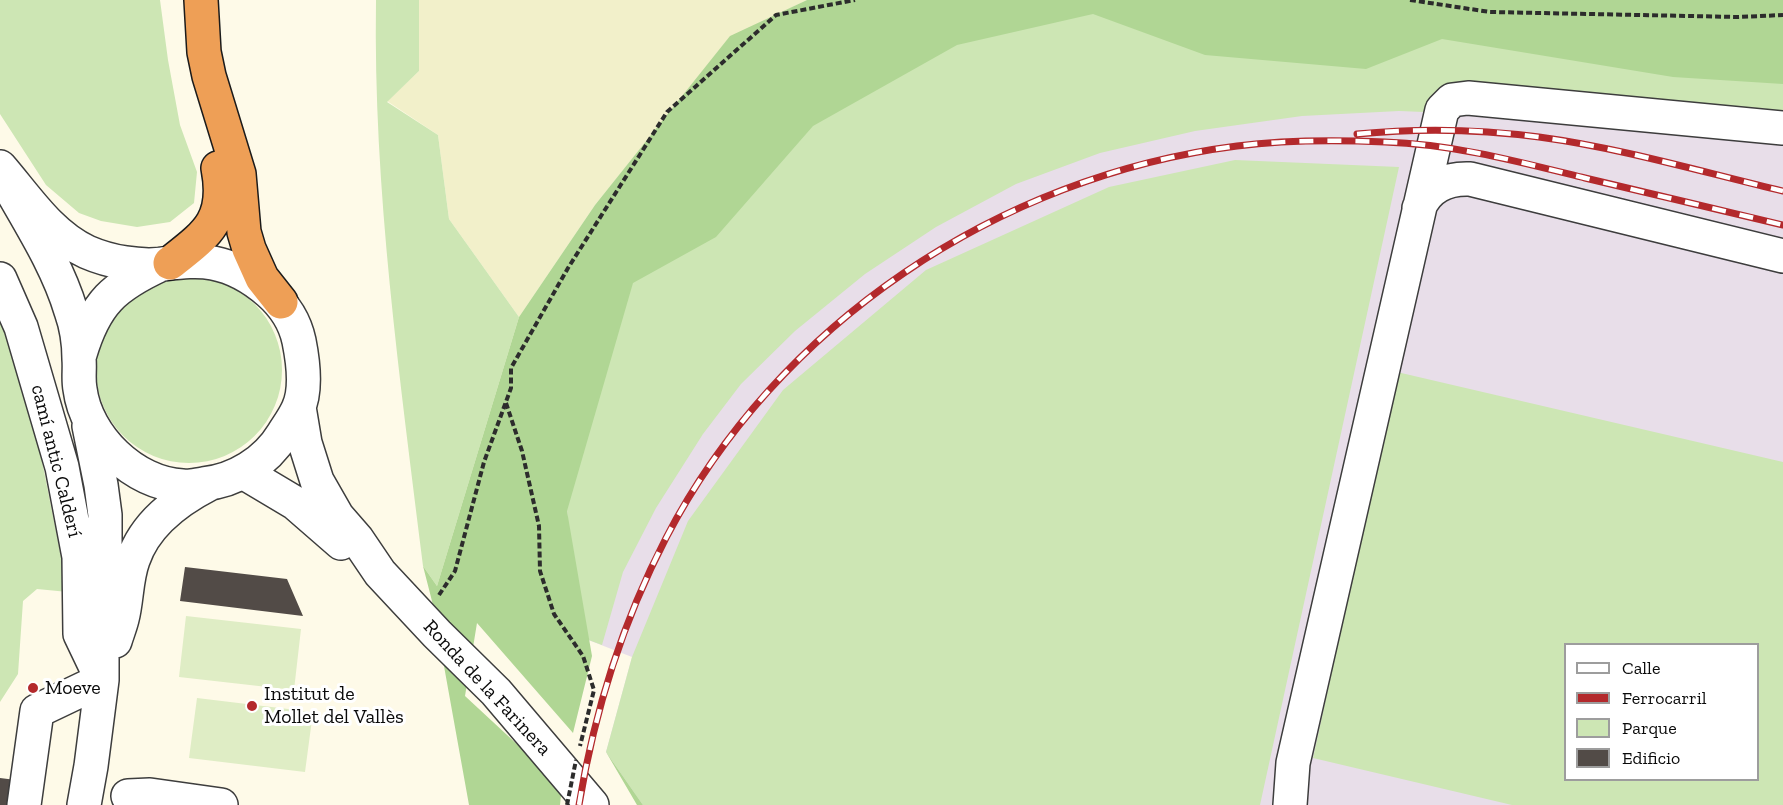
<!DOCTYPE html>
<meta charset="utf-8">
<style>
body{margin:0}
#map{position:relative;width:1783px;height:805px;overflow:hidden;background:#fefae8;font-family:"Zilla Slab",serif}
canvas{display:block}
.legend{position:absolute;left:1564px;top:643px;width:195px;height:138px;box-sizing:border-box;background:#fff;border:2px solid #9d9d9d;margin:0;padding:8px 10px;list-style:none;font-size:18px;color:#0a0a0a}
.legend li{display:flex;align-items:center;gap:12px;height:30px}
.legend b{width:30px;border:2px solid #9d9d9d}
</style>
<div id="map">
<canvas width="1783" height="805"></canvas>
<ul class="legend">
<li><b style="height:8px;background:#fff"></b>Calle</li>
<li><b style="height:8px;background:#b3292c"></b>Ferrocarril</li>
<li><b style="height:16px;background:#cde6b4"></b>Parque</li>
<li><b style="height:16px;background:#524b47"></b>Edificio</li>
</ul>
</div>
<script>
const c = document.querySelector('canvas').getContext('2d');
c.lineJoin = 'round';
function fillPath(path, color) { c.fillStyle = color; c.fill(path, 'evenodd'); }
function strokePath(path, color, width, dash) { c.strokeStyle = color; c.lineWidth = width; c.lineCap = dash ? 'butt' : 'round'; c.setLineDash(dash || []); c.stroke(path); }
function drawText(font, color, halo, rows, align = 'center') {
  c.font = font + ' "Zilla Slab",serif'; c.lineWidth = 6; c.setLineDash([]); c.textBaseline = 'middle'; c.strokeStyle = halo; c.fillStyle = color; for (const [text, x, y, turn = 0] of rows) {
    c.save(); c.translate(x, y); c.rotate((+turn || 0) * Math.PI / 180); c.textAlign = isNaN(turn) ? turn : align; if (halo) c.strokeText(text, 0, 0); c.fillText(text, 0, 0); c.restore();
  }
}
fillPath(new Path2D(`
 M1282,0L1783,66V805H643L606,752L632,657L578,636L561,441ZM1566,644H1758V780H1566Z`), '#e8dee9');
fillPath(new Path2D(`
 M419,0H807L730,37L595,205L519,317L449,219L438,135L387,101L419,71Z`), '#f2f0ca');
fillPath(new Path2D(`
 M0,0H160L168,60L180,125L197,172L194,203L170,222L137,227L101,221L79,213L46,185L0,114Z
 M376,0H419V71L387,102L438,135L449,219L519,317L437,586L423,566C400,378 373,190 376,0Z
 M998,0H1282L1783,66V120L1444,90L1431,97L1424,112L1399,111L1302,116L1195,131L1100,153L1016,184L936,227L865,274L795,331L741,384L703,434L656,508L623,572L602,645L578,636L561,441L616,245Z
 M1235,160L1399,167L1260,805H643L606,752L632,657L688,521L783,390L926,270L1109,187Z
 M96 370a93 93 0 1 1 186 0a93 93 0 1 1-186 0Z
 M0,300L40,451L68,592L37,589L23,601L18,674L0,702Z
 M1397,372L1783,462V805H1512L1313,758ZM1566,644H1758V780H1566Z`), '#cde6b4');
fillPath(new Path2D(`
 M807,0H1783V84L1673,77L1442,39L1366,69L1205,55L1093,14L957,45L813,126L716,237L633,283L567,511L592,656L573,733L477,623L465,696L562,786L560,805H469L433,605L423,566L437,586L519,317L595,205L730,36Z
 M606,752L643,805H637Z`), '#b0d694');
fillPath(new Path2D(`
 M186,616L301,629L294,690L179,677Z
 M197,698L313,712L305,772L189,758Z`), '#dfedc5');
fillPath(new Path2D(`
 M185,567L287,579L303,616L180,601Z
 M0,778L32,782L29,805H0Z`), '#524b47');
const minor = new Path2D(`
 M0,167C26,197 50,235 87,252C110,262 139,267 164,264C181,262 197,260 213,263C234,267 253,278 269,292C284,305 295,322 299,341C303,361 307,390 298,409C294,418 288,426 283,434C266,462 235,481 203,484C196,485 189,487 183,486C134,484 86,437 80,389C78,379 80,369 79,359C79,344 76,325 71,311C56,261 25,216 0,170
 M1419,208C1428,186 1447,178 1470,179L1783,256
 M0,279L21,327L62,467L79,557L80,634L102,680
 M80,354C95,303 114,286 162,264
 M299,407L305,443L317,481L337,516L357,539L380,573L437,634L496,692L592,805
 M243,472L295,503L341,543
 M115,641C117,634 120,627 122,619C127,600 126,579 133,560C145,524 176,501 209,484
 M128,796L150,795L221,805
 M24,805L37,711L102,680
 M84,805L91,766L102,680V576L105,544V515L101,485L89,426
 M1290,805L1293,763L1442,110L1452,100L1468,98L1783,128`);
const highway = new Path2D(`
 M201,0L204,52L209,76L239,174L244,232L249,249L262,278L281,302
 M170,263C207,234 228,220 218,168`);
strokePath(minor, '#3d3d3d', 36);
strokePath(highway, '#1b1b1b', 36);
strokePath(new Path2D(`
 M1410,0L1490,12L1739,17L1783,15
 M506,403L522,451L539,526L540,571L554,614L583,656L594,690L580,746
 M439,595L455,571L484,462L511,388V368L568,268L667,112L776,15L855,0`), '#2c2c2c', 4, [6, 3]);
strokePath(minor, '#fff', 33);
strokePath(highway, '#ee9f56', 33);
const rail = new Path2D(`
 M1357,134C1418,128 1479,129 1539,137C1621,148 1702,172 1783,191
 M579,805C594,713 623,621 666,538C777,324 999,176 1237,146C1285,140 1336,140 1385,142C1453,144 1520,162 1585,178C1651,194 1717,209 1783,225`);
strokePath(rail, '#b3292c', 7);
strokePath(rail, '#fff', 4.5, [14]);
strokePath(new Path2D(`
 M567,805L576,760`), '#2c2c2c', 4, [6, 3]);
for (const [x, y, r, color] of [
 [33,688,6,"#b3292c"],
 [252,706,6,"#b3292c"]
]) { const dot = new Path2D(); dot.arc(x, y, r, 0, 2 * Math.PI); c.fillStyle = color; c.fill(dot); strokePath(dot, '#fff', 2); }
drawText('20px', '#0a0a0a', '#fff', [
 ["camí antic Calderí",56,461,76],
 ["Ronda de la Farinera",487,688,47]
]);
drawText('20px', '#0a0a0a', '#fff', [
 ["Moeve",45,688],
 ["Institut de",264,694],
 ["Mollet del Vallès",264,717]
], 'left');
</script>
